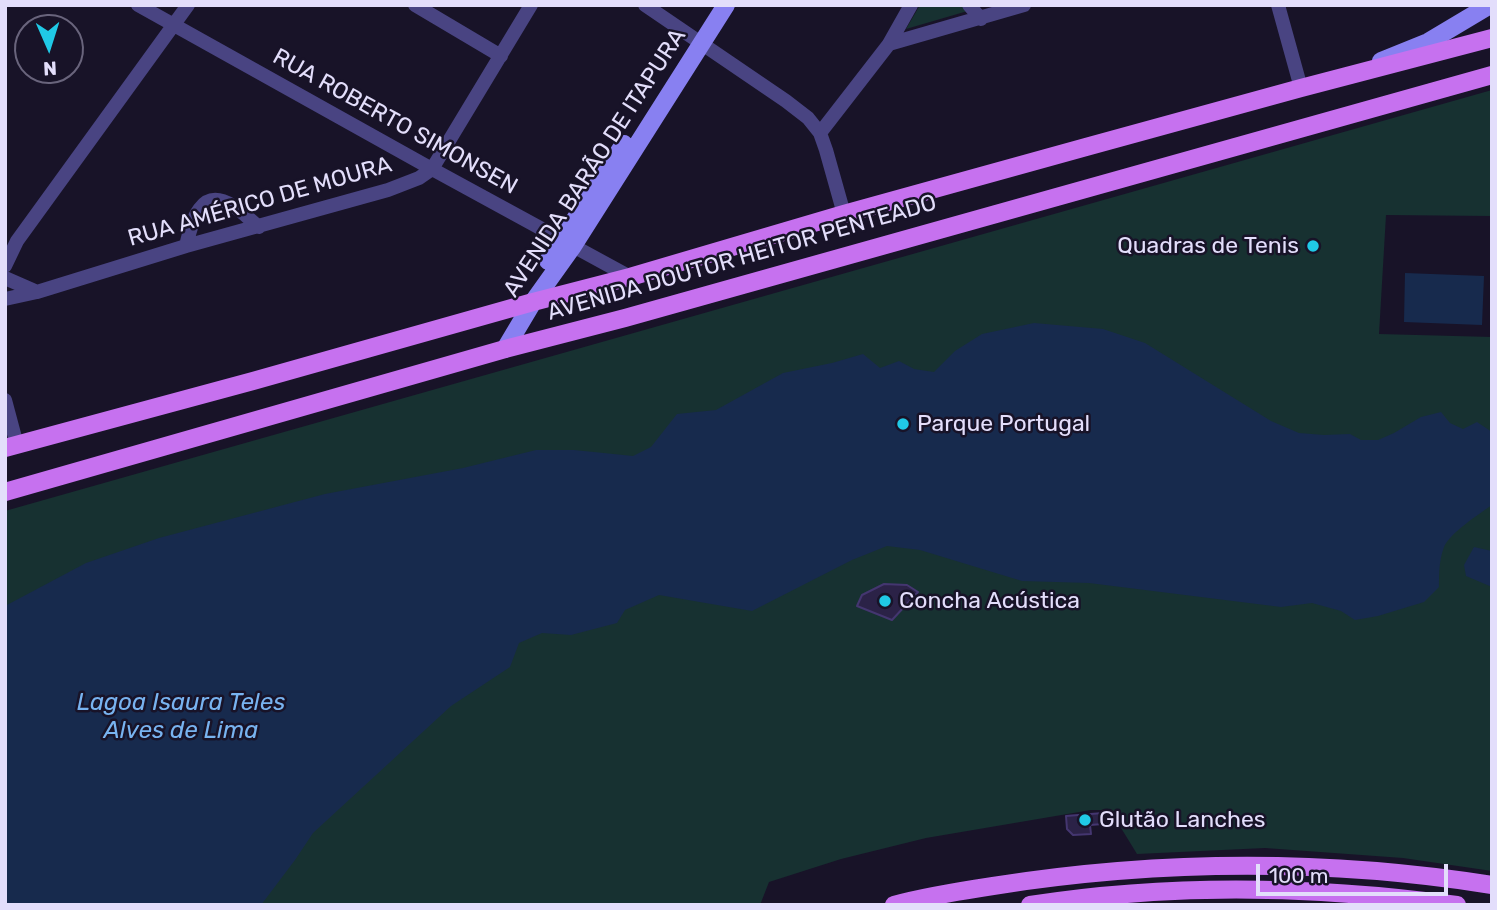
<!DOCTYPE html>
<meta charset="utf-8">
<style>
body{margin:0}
#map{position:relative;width:1497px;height:910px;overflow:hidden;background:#181328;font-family:Rubik,sans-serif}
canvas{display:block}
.frame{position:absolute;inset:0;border:7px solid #e3defb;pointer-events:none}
.north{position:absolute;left:14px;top:14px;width:70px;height:70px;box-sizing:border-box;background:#181328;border:2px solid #69647c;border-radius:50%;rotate:177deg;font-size:19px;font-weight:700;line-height:28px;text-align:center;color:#e3defb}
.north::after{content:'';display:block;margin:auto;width:24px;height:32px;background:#20c9e6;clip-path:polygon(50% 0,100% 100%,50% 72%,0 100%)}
.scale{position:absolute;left:1256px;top:864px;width:192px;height:32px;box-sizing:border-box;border:4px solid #e3defb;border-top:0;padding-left:9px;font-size:21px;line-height:24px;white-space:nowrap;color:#e3defb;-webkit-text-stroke:5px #181328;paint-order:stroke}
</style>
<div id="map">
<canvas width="1497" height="910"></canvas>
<div class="frame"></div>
<div class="north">N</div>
<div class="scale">100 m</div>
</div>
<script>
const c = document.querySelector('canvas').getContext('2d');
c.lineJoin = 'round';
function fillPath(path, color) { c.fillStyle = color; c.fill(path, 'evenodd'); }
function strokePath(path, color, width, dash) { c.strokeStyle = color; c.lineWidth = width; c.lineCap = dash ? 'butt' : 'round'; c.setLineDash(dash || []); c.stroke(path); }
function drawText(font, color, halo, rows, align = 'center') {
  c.font = font + ' Rubik,sans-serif'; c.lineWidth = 5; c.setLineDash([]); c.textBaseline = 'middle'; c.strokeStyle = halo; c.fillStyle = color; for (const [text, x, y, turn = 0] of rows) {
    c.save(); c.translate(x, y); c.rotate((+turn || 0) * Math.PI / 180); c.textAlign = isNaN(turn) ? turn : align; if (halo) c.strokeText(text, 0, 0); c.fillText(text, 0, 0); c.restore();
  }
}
fillPath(new Path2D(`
 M920,5H966L971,10L906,29Z
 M1492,90V216L1386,215L1379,334L1492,337V871L1403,858L1265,848L1137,854L1110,810H1091L926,838L841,859L769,882L760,905H5V511Z`), '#173131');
fillPath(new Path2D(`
 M1405,273L1484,276L1482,325L1404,322Z
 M1034,323L1103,329L1145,343L1271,421L1299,433L1324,435L1350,434L1361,440H1378L1394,433L1421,417L1441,412L1450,423L1463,429L1477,422L1492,432V505C1479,514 1450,533 1444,547C1439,560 1439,574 1439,587L1424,602L1378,616L1355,620L1341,611L1312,603L1281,607L1089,583L1022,581L920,550L887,546L852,560L752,611L659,595L625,610L617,623L571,635L542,633L519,643L510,667L451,706L313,833L295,860L261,905H5V606L86,563L159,538L325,494L463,468L536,450H574L633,456L651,447L677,414L716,410L783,373L832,363L863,354L880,368L899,361L914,369L934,372L955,351L982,334Z
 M1474,547L1492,551V587L1466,576L1464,565Z`), '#172a4d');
const building = new Path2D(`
 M884,584L907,585L918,592L892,620L857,606L862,595Z
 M1103,813V824L1090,825L1091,834L1073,835L1067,829L1066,816Z`);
fillPath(building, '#2b2247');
strokePath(building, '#443670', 2);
strokePath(new Path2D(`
 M138,5L432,169L630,277
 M415,5L501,56
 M645,5L786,101L808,118L820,133L826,150L844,214
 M969,5L981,19
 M1278,5L1301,88
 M889,44L1024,5
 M820,133L889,44L911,5
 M186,246C192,221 200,186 233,206C242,211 250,220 259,227
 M5,266L17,241L188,5
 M5,278L37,292
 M5,299L37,292L186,246L388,190L419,178L432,169L531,5
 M5,400L17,445`), '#494482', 14);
strokePath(new Path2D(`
 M1381,61L1428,42L1490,5
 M548,261L624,144
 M505,349L533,302L573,246L726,5`), '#8880f1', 18);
strokePath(new Path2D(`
 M5,448L253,381L533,302L630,277L844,214L1086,147L1301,88L1492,38
 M5,492L505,349L625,318L1492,75
 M894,905C927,896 960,891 993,886C1158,860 1327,859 1492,885
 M1030,905C1171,883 1317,886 1457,905`), '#c671ef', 18);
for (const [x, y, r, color] of [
 [1313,246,7,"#20c9e6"],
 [903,424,7,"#20c9e6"],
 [885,601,7,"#20c9e6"],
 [1085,820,7,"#20c9e6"]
]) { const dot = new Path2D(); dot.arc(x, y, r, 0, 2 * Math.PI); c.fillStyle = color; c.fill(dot); strokePath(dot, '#181328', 2.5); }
drawText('23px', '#e3defb', '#181328', [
 ["RUA ROBERTO SIMONSEN",395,122,29],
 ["AVENIDA BARÃO DE ITAPURA",595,163,-57],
 ["RUA AMÉRICO DE MOURA",260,202,-16],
 ["AVENIDA DOUTOR HEITOR PENTEADO",742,258,-16]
]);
drawText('23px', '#e3defb', '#181328', [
 ["Quadras de Tenis",1299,246,"right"],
 ["Parque Portugal",917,424],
 ["Concha Acústica",899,601],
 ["Glutão Lanches",1099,820]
], 'left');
drawText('italic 24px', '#78b3f0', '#181328', [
 ["Lagoa Isaura Teles",181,703],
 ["Alves de Lima",181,731]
]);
</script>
